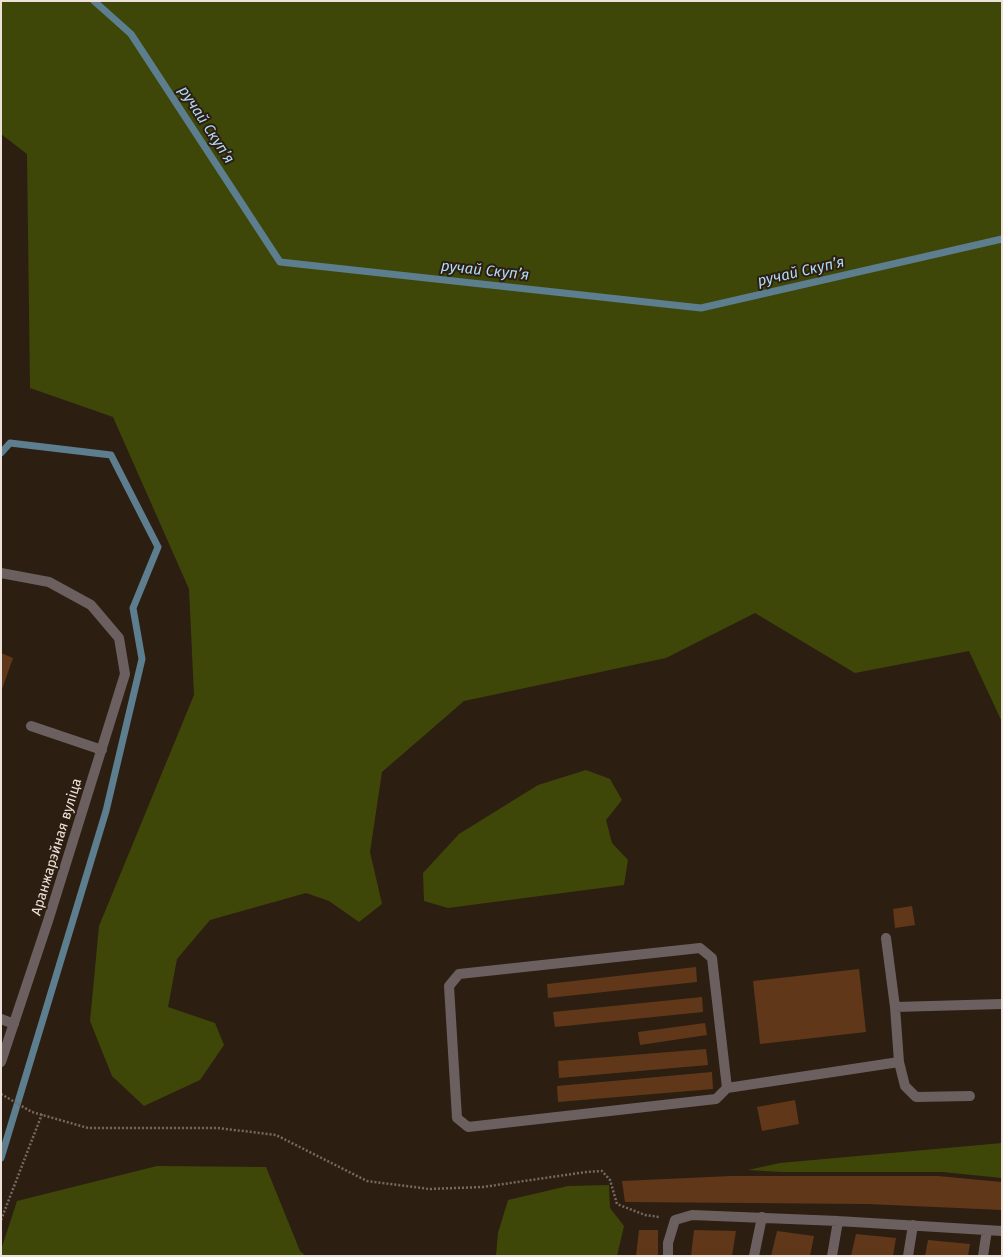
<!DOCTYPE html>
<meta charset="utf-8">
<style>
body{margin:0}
#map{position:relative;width:1003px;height:1257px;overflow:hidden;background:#2d1e12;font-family:"Fira Sans",sans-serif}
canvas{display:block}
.frame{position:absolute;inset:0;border:2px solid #ede2da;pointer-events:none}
</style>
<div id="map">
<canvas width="1003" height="1257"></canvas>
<div class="frame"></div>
</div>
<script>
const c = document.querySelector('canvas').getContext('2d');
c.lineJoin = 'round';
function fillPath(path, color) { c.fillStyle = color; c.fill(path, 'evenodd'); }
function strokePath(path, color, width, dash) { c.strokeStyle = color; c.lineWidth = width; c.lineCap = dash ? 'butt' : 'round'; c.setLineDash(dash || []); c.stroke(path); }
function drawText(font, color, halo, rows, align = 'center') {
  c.font = font + ' "Fira Sans",sans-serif'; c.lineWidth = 4; c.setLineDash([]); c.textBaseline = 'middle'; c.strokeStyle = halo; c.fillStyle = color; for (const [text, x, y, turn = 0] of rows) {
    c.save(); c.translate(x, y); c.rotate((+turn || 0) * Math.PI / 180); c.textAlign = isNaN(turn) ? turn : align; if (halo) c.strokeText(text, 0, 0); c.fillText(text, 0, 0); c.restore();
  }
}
fillPath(new Path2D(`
 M1,1H1002V722L969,651L855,673L755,613L666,658L464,701L382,772L370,852L382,904L359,922L329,901L306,893L210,920L177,959L168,1007L215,1023L224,1045L200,1080L144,1106L112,1076L90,1021L99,926L194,695L189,589L113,417L30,388L27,154L1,134Z
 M586,770L610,779L622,800L606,820L612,843L628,860L624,885L448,908L424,901L423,873L459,834L538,785Z
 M1002,1143V1178L942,1172H782L748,1170L780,1163Z
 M157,1166L266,1167L300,1251L306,1256H1V1250L17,1201Z
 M609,1185L610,1208L624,1226L617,1256H496L498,1233L508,1200L568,1186Z`), '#3e4708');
strokePath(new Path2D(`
 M94,1L131,34L280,262L701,308L1002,239
 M1,453L10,443L111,455L158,547L133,608L142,659L106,811L1,1158`), '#5c7e8f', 7);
fillPath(new Path2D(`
 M1,653L13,658L1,692Z
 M912,906L915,925L895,928L893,909Z
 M696,967L697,982L548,998L547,984Z
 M859,969L866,1032L760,1044L753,981Z
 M702,997L703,1012L555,1027L553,1012Z
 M705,1023L707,1035L640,1045L638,1032Z
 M706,1049L708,1065L559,1078L558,1061Z
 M712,1072L713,1089L558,1102L557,1086Z
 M795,1100L799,1124L762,1131L757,1107Z
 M731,1176H938L1002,1182V1210L868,1204L625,1202L622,1181Z
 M639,1230H658V1256H636Z
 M694,1230L736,1231L732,1256H691Z
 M777,1231L814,1236L810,1256H771Z
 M856,1234L896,1238L893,1256H851Z
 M928,1240L970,1244L968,1256H925Z`), '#603819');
strokePath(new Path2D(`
 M1,1094L32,1112L88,1128H218L276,1135L367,1181L429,1189L483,1187L586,1172L602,1171L610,1180L617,1204L645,1215L659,1217
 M1,1220L42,1114`), '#76695f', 2.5, [2, 2]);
strokePath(new Path2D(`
 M1,573L49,582L91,605L119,638L125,674L48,921L1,1062
 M31,726L102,750
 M886,938L895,1007L899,1062L905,1086L916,1097L970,1096
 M895,1007L1002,1004
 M1,1019L14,1024
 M727,1088L712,958L700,948L459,974L449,986L457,1118L468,1127L716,1099L727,1088L899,1062
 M668,1256V1243L675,1220L692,1215L838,1221L1002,1231
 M754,1256L762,1217
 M832,1256L838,1221
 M908,1256L913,1225
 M983,1256L987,1230`), '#6b605f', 10);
drawText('14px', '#ede2da', '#2d1e12', [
 ["Аранжарэйная вуліца",57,847,-73]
]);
drawText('italic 15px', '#addaf5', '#2d1e12', [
 ["ручай Скупʼя",206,125,57],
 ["ручай Скупʼя",485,271,6],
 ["ручай Скупʼя",801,272,-13]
]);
</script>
